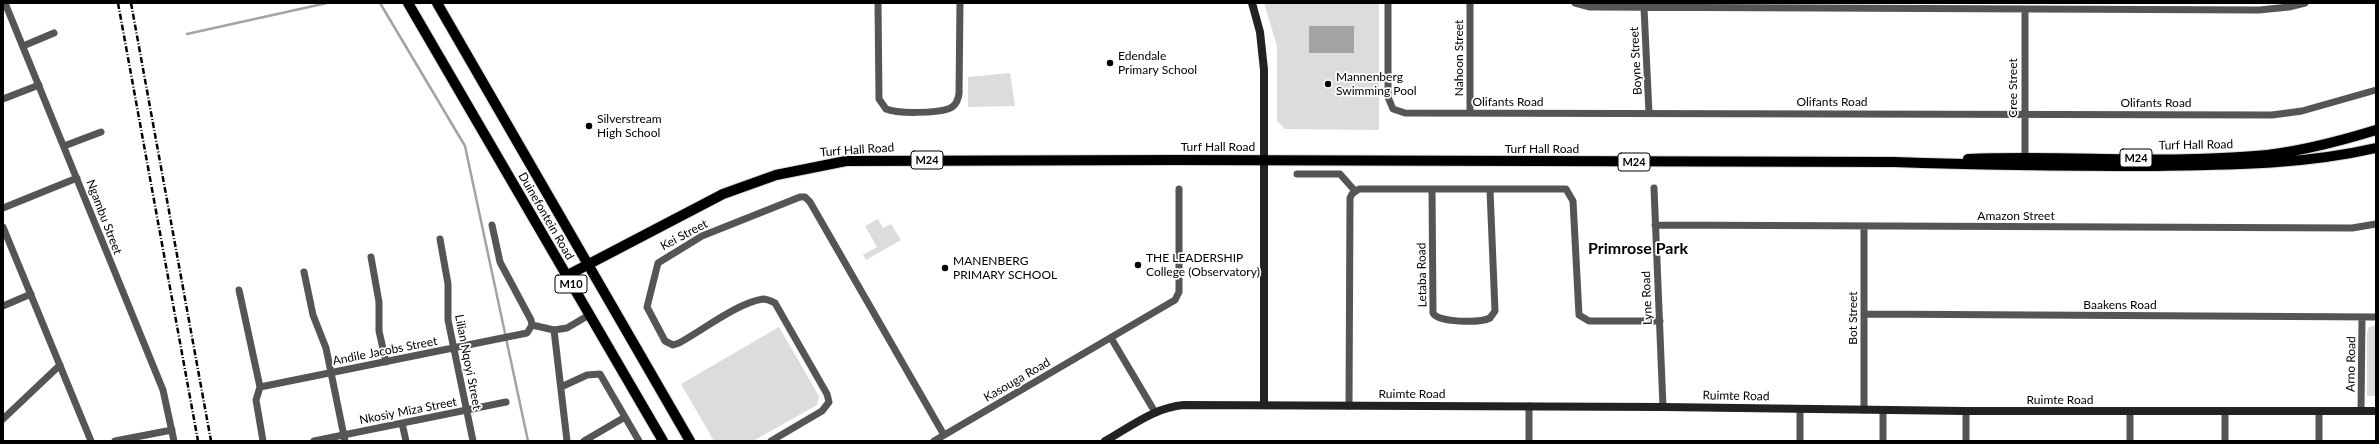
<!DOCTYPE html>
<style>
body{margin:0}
#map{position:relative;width:2379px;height:444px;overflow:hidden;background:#fff;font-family:Lato,sans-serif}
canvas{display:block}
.frame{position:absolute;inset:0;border:4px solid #000;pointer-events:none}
</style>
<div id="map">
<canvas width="2379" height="444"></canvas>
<div class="frame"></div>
</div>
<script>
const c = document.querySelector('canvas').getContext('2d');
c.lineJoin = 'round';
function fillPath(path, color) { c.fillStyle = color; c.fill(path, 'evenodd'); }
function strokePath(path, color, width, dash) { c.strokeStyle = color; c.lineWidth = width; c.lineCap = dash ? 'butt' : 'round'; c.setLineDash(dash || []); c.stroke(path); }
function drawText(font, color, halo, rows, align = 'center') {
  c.font = font + ' Lato,sans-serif'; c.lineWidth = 3.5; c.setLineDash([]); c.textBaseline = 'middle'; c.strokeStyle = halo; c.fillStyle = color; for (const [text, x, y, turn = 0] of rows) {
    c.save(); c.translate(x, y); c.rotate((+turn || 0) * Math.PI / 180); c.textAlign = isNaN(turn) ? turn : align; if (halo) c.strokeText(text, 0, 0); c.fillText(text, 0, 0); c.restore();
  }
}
fillPath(new Path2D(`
 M1264,3H1379V130L1285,129L1277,121V46Z
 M1010,73L1015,106L968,107V77Z
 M878,219L883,228L891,224L901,240L866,260L863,255L877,247L865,226Z
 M2376,325V396H2367V333L2369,327Z
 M779,327L819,396L817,405L753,441H714L681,384Z`), '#dcdcdc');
fillPath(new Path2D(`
 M1309,26H1354V53H1309Z`), '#a3a3a3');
strokePath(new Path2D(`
 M380,3L465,146L528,441
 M187,34L327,3`), '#a3a3a3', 2.5);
const primary = new Path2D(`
 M408,3L663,441
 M437,3L690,441
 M1968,159C2063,155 2160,164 2255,156C2296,153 2337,142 2376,130
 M566,276L723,194L776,175L846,161L1175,160L1894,162C1981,165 2067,166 2154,166C2229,165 2302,165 2376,148`);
strokePath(primary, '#dbdbdb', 12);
strokePath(new Path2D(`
 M5,3L163,390L174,441
 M878,3L879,99L886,109C897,114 937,113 948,109C955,107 958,100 959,94L960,3
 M1388,3V97L1393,109L1405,113L2272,115L2302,111L2376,90
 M1575,3L1590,7L2259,10L2289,7L2305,3
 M1644,8L1649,113
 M2025,9V163
 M23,46L54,33
 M3,99L39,85
 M1470,113V3
 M64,146L101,132
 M1297,174H1340L1355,191
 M1654,188L1663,407
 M1432,189L1433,313C1438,323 1480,323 1490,318L1495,311L1490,190
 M3,208L77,178
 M1655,225L2352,228L2376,224
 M3,227L91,441
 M440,239L448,284V320L473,441
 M371,257L379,302V331L386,362
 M304,272L313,315L326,348L345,441
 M239,290L260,387L256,400L263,441
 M3,306L31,294
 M1864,314L2376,317
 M532,325L554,330L567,441
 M554,330L567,328L589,315
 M1111,338L1155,412
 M260,387L527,333L532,325L531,320L500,262L492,225
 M561,387L587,375L600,374L639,441
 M1349,406L1350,198L1352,194L1359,189H1566L1573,201L1579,315L1589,321H1660
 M1529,406V441
 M1864,410V226
 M1966,411V441
 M2361,411L2362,317
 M3,419L60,365
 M402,423L406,441
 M115,441L172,430
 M314,441L506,402
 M584,441L625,417
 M771,441L822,411L829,402L827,394L775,303C771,301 768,299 763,299C737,303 703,330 679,343L673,345L665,341L647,307L658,263L702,236L800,197H805L810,202L944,435
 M934,441L1175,300L1179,292V189
 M1800,441V409
 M1883,441V410
 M2130,441V412
 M2225,441V413
 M2319,441V413`), '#555', 7);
strokePath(new Path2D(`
 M1252,3L1260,32L1264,70V404
 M1105,441C1130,427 1155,407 1184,405L1663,407L1966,411H2376`), '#222', 8);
strokePath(primary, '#000', 10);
strokePath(new Path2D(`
 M118,3L198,441
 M131,3L211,441`), '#000', 2.5, [6, 2, 1, 2]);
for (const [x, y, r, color] of [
 [1110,63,4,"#000"],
 [1328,84,4,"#000"],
 [589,126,4,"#000"],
 [1138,265,4,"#000"],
 [945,268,4,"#000"]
]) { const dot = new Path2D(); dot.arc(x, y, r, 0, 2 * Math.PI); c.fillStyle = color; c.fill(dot); strokePath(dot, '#fff', 1.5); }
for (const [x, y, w] of [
 [2136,158,32],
 [927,160,32],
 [1634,162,32],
 [571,284,32]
]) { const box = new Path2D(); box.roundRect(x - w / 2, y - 9, w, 18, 3); c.fillStyle = '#fff'; c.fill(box); strokePath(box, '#000', 1); }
drawText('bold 11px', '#000', null, [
 ["M24",2136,158],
 ["M24",927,160],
 ["M24",1634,162],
 ["M10",571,284]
]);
drawText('12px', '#000', '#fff', [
 ["Edendale",1118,56],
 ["Primary School",1118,70],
 ["Mannenberg",1336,77],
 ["Swimming Pool",1336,91],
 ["Silverstream",597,119],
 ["High School",597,133],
 ["THE LEADERSHIP",1146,258],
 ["College (Observatory)",1146,272],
 ["MANENBERG",953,261],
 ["PRIMARY SCHOOL",953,275]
], 'left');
drawText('12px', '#000', '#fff', [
 ["Nahoon Street",1459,58,-90],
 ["Boyne Street",1636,61,-93],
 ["Cree Street",2013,88,-90],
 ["Olifants Road",1508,102],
 ["Olifants Road",1832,102],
 ["Olifants Road",2156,103],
 ["Turf Hall Road",2196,145,-1],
 ["Turf Hall Road",1218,147],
 ["Turf Hall Road",1542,149],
 ["Turf Hall Road",857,150,-4],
 ["Duinefontein Road",546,216,60],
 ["Amazon Street",2016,216],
 ["Ngambu Street",104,217,69],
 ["Kei Street",684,235,-28],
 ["Letaba Road",1422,275,-91],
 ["Lyne Road",1647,298,-92],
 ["Baakens Road",2120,305],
 ["Bot Street",1853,318,-90],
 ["Andile Jacobs Street",385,351,-11],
 ["Lilian Nqoyi Street",468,362,79],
 ["Arno Road",2351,364,-89],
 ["Kasouga Road",1017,380,-30],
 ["Ruimte Road",1412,394],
 ["Ruimte Road",1736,396,1],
 ["Ruimte Road",2060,400],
 ["Nkosiy Miza Street",408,411,-11]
]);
drawText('bold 16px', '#000', '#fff', [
 ["Primrose Park",1638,249]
]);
</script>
